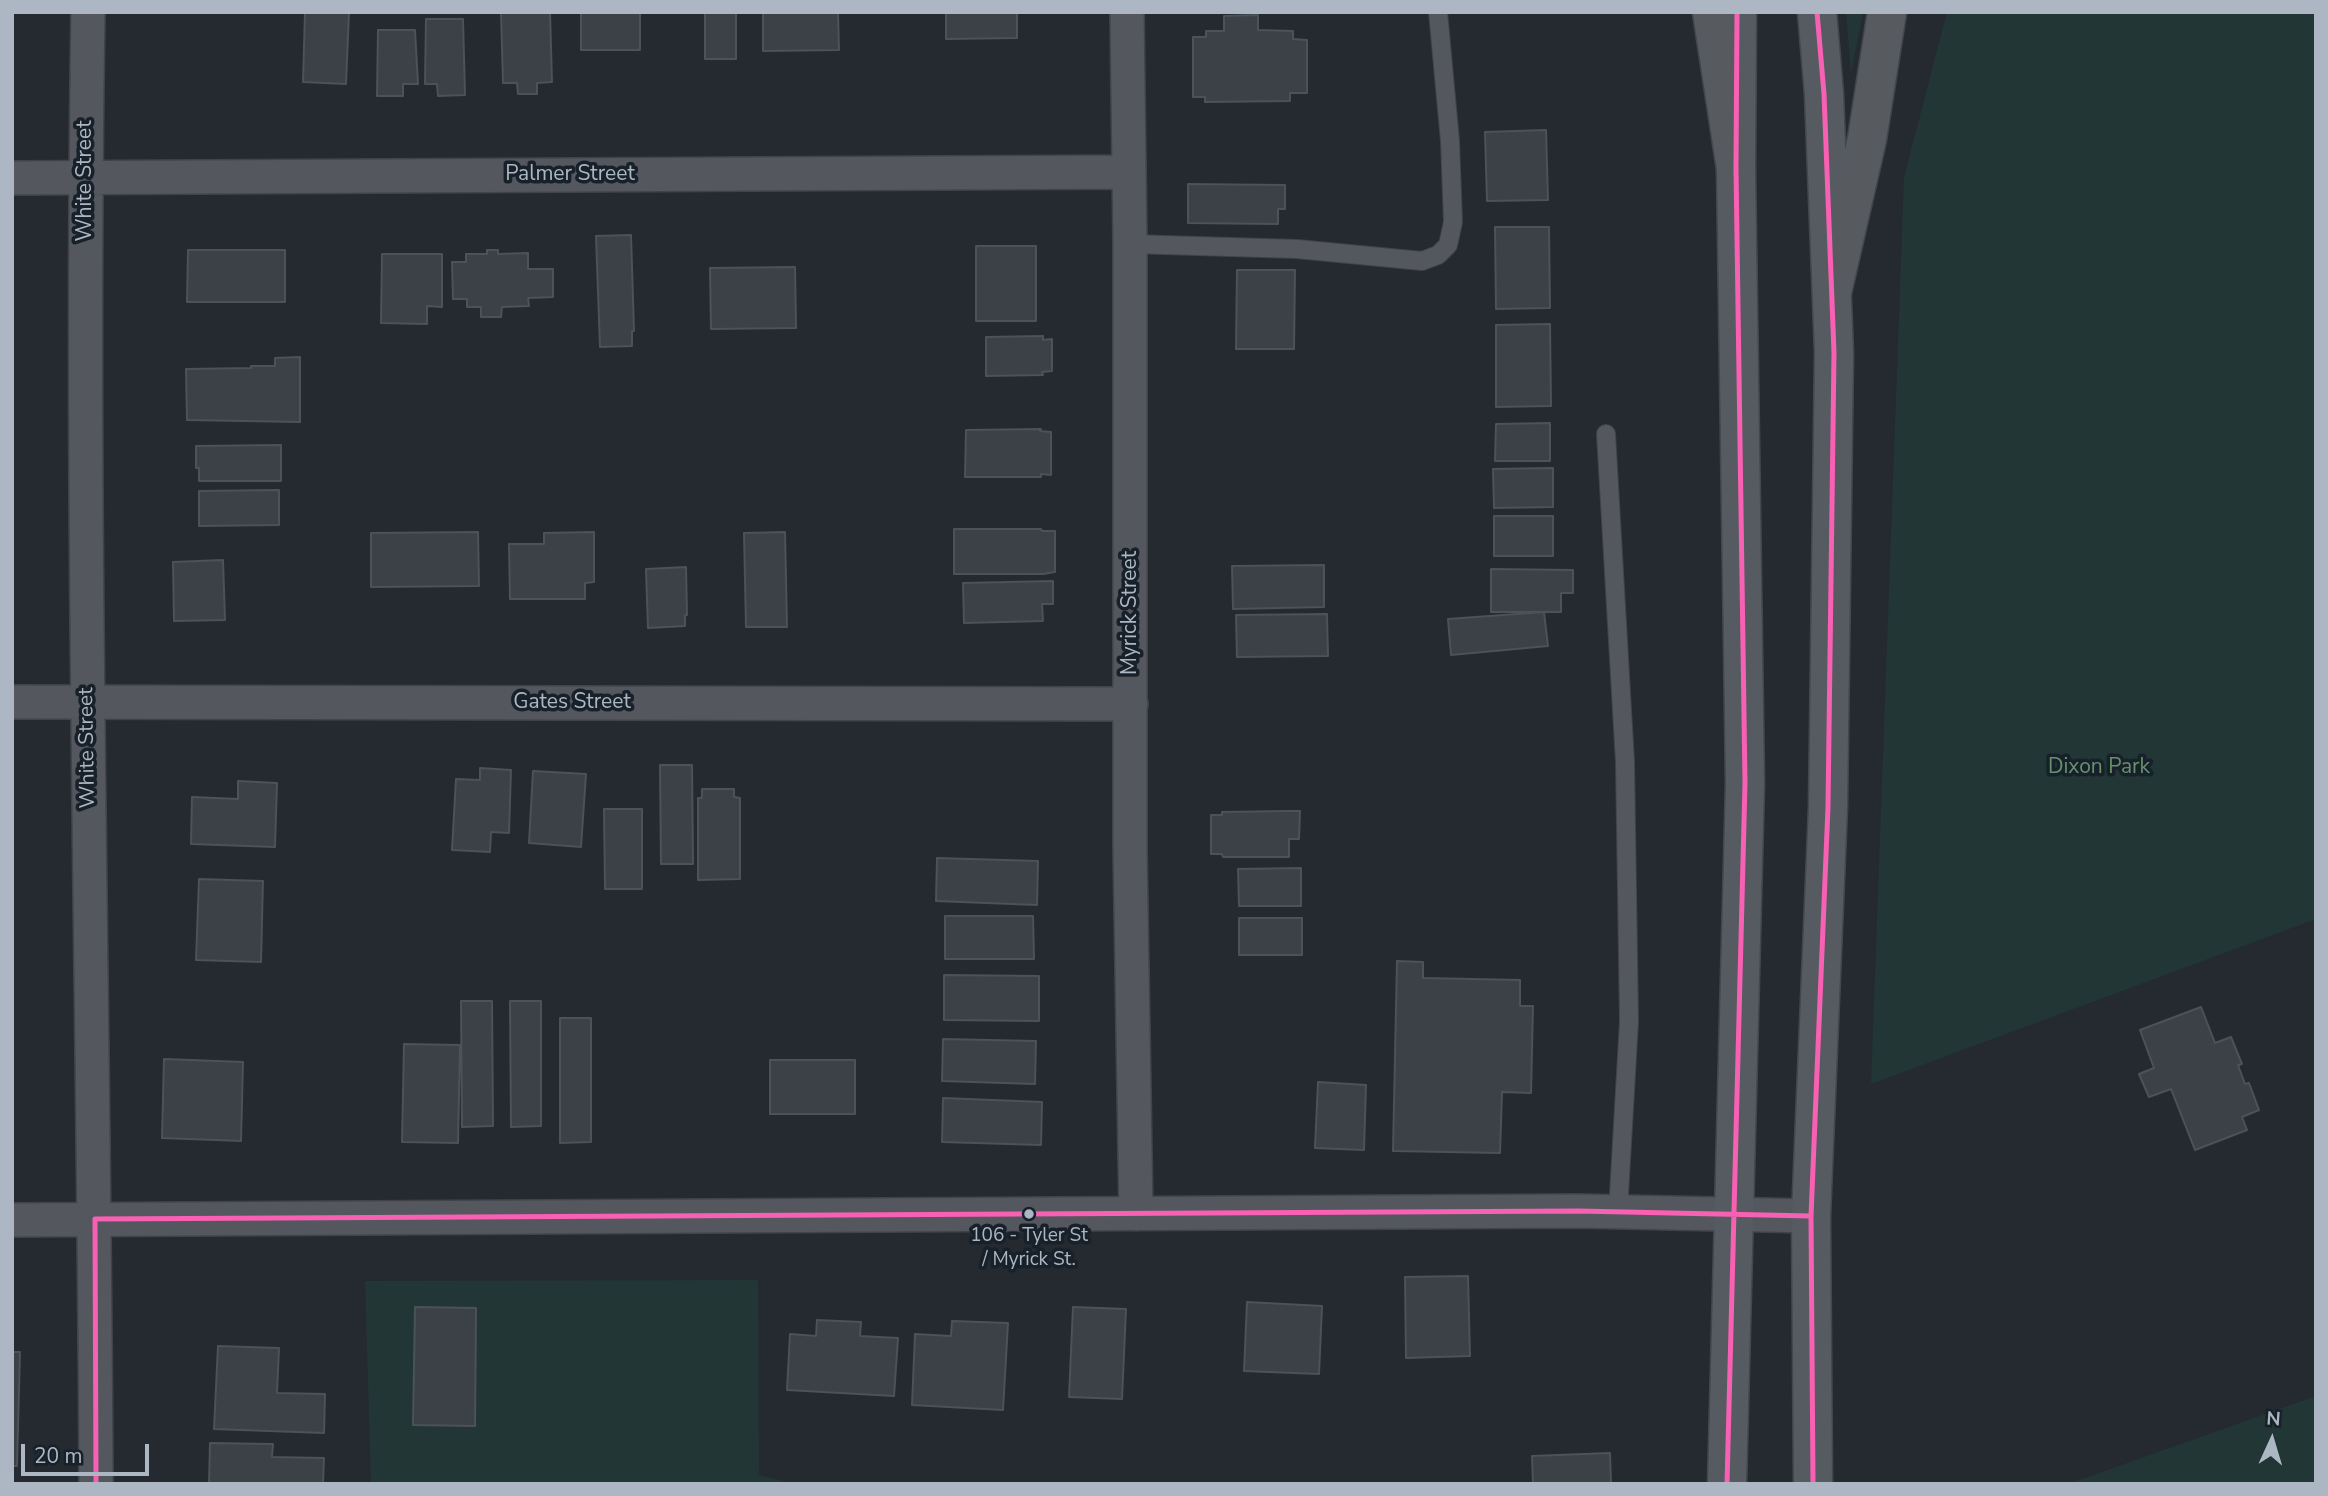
<!DOCTYPE html>
<style>
body{margin:0}
#map{position:relative;width:2328px;height:1496px;overflow:hidden;background:#242a30;font-family:"Nunito Sans",sans-serif}
canvas{display:block}
.frame{position:absolute;inset:0;border:14px solid #acb7c3;pointer-events:none}
.north{position:absolute;left:2237px;top:1405px;width:70px;height:70px;-webkit-text-stroke:5px #18212a;paint-order:stroke;rotate:4deg;font-size:19px;font-weight:700;line-height:28px;text-align:center;color:#acb7c3}
.north::after{content:'';display:block;margin:auto;width:24px;height:32px;background:#acb7c3;clip-path:polygon(50% 0,100% 100%,50% 72%,0 100%)}
.scale{position:absolute;left:21px;top:1444px;width:128px;height:32px;box-sizing:border-box;border:4px solid #acb7c3;border-top:0;padding-left:9px;font-size:21px;line-height:24px;white-space:nowrap;color:#acb7c3;-webkit-text-stroke:5px #18212a;paint-order:stroke}
</style>
<div id="map">
<canvas width="2328" height="1496"></canvas>
<div class="frame"></div>
<div class="north">N</div>
<div class="scale">20 m</div>
</div>
<script>
const c = document.querySelector('canvas').getContext('2d');
c.lineJoin = 'round';
function fillPath(path, color) { c.fillStyle = color; c.fill(path, 'evenodd'); }
function strokePath(path, color, width, dash) { c.strokeStyle = color; c.lineWidth = width; c.lineCap = dash ? 'butt' : 'round'; c.setLineDash(dash || []); c.stroke(path); }
function drawText(font, color, halo, rows, align = 'center') {
  c.font = font + ' "Nunito Sans",sans-serif'; c.lineWidth = 7; c.setLineDash([]); c.textBaseline = 'middle'; c.strokeStyle = halo; c.fillStyle = color; for (const [text, x, y, turn = 0] of rows) {
    c.save(); c.translate(x, y); c.rotate((+turn || 0) * Math.PI / 180); c.textAlign = isNaN(turn) ? turn : align; if (halo) c.strokeText(text, 0, 0); c.fillText(text, 0, 0); c.restore();
  }
}
fillPath(new Path2D(`
 M1846,12H1863L1851,74Z
 M1947,12H2316V919L1871,1084L1904,177Z
 M758,1280L759,1475L795,1484H371L365,1281Z
 M2316,1396V1484H2068Z`), '#223636');
const building = new Path2D(`
 M305,12H349L346,84L303,82Z
 M501,12H550L552,82L537,83V94H518L517,83H503Z
 M581,12H640V50H581Z
 M705,12H736V59H705Z
 M763,12H838L839,50L763,51Z
 M946,12H1017V38L946,39Z
 M1258,15V30L1293,31V39L1307,40V93H1290V101L1205,102V97H1193V37H1206V31H1224V16Z
 M426,19H463L465,95L438,96L437,84H425Z
 M378,30H415L418,84H403V96H377Z
 M1546,130L1548,200L1487,201L1485,132Z
 M1188,184L1285,185V209H1278V224L1188,223Z
 M1495,227H1549L1550,308L1496,309Z
 M631,235L634,331H632V346L600,347L596,236Z
 M976,246H1036V321H976Z
 M188,250H285V302H187Z
 M487,250H498V254L528,253V269H553V297L528,298L529,306L502,307L501,317H481V307H467V299H453L452,262H466V254H487Z
 M382,254H442V307L427,306V324L381,323Z
 M795,267L796,328L711,329L710,268Z
 M1237,270H1295L1294,349H1236Z
 M1550,324L1551,406L1496,407V325Z
 M1043,336V340L1052,339V371L1042,372L1043,375L986,376V337Z
 M300,357V422L187,420L186,369L251,368V366H275V358Z
 M1550,423V461H1495L1496,424Z
 M1041,429L1040,431L1051,432V475L1041,474V477H965L966,430Z
 M281,445V481H199V468H196V446Z
 M1553,468V507L1494,508L1493,469Z
 M279,490V525L199,526V491Z
 M1494,516H1553V556H1494Z
 M954,529H1041L1042,531H1055V572L1043,574H954Z
 M478,532L479,586L371,587V533Z
 M594,532V582L585,583V599H510L509,544H544V533Z
 M785,532L787,627H746L744,533Z
 M223,560L225,620L174,621L173,562Z
 M1324,565V607L1233,609L1232,566Z
 M686,567L687,615H685V626L648,628L646,569Z
 M1491,569L1573,570V593H1561V612H1491Z
 M1053,581V604H1042L1043,621L964,623L963,583Z
 M1544,612L1548,646L1451,655L1448,619Z
 M1327,614L1328,656L1237,657L1236,615Z
 M660,765H692L693,864H661Z
 M480,768L511,770L509,833L491,832L490,852L452,850L456,779L480,780Z
 M533,771L586,774L581,847L529,843Z
 M238,781L277,783L275,847L191,844L192,797L238,799Z
 M702,789H734V797L740,798V879L698,880V798H702Z
 M604,809H642V889H605Z
 M1287,811H1300L1299,839H1289V857H1223L1222,854H1211V815H1222V812Z
 M937,858L1038,861L1037,905L936,901Z
 M1301,868V906H1239L1238,869Z
 M199,879L263,881L261,962L196,960Z
 M945,916H1033L1034,959H945Z
 M1239,918H1302V955H1239Z
 M1397,961L1423,962V978L1520,980V1006H1533L1531,1093L1502,1092L1500,1153L1393,1151Z
 M944,975L1039,976V1021L944,1020Z
 M461,1001H492L493,1126L462,1127Z
 M510,1001H541V1126L511,1127Z
 M2201,1007L2215,1043L2231,1037L2242,1064L2238,1065L2245,1084L2249,1083L2259,1110L2242,1117L2247,1130L2195,1150L2171,1089L2149,1097L2139,1074L2154,1068L2140,1030Z
 M560,1018H591V1142L560,1143Z
 M943,1039L1036,1041L1035,1084L942,1081Z
 M404,1044L460,1045L458,1143L402,1142Z
 M164,1059L243,1062L241,1141L162,1138Z
 M770,1060H855V1114H770Z
 M1318,1082L1366,1085L1364,1150L1315,1148Z
 M943,1098L1042,1102L1041,1145L942,1142Z
 M1468,1276L1470,1356L1406,1358L1405,1277Z
 M1247,1302L1322,1306L1319,1374L1244,1371Z
 M415,1307L476,1308L475,1426L413,1425Z
 M1073,1307L1126,1309L1122,1399L1069,1397Z
 M817,1320L861,1322L860,1336L898,1338L894,1396L787,1390L790,1334L816,1336Z
 M952,1321L1008,1323L1003,1410L912,1405L915,1334L951,1336Z
 M218,1346L279,1348L277,1393L325,1394L324,1433L214,1429Z
 M12,1352H20L17,1466H12Z
 M210,1443L273,1444L272,1457L324,1458L323,1484H209Z
 M1610,1453L1611,1484H1533L1532,1456Z`);
fillPath(building, '#3c4147');
strokePath(building, '#4b5258', 2);
const service = new Path2D(`
 M1130,244L1297,249L1422,261L1438,255L1448,245L1453,222L1450,141L1438,12
 M1606,434L1625,762L1629,1021L1618,1212`);
const minor = new Path2D(`
 M88,12C80,503 94,993 96,1484
 M1127,12L1130,244V848L1136,1214
 M12,178L1129,172
 M12,702L1131,704
 M12,1220L1578,1211L1811,1216`);
const primary = new Path2D(`
 M1727,1484L1745,783L1736,169L1737,12
 M1813,1484L1811,1216L1828,807L1834,353L1824,94L1817,12`);
const trunk = new Path2D(`
 M1712,12L1736,169
 M1832,292L1867,139L1887,12`);
strokePath(service, '#404449', 20);
strokePath(minor, '#404449', 36);
strokePath(primary, '#41474d', 41);
strokePath(trunk, '#40464c', 41);
strokePath(service, '#54585e', 18);
strokePath(minor, '#54585e', 33);
strokePath(primary, '#565b61', 38);
strokePath(trunk, '#575b60', 38);
strokePath(new Path2D(`
 M96,1484L95,1219L1578,1211L1811,1216
 M1727,1484L1745,783L1736,169L1737,12
 M1813,1484L1811,1216L1828,807L1834,353L1824,94L1817,12`), '#f860b3', 5);
for (const [x, y, r, color] of [
 [1029,1214,6,"#acb7c3"]
]) { const dot = new Path2D(); dot.arc(x, y, r, 0, 2 * Math.PI); c.fillStyle = color; c.fill(dot); strokePath(dot, '#18212a', 2.5); }
drawText('19px', '#acb7c3', '#18212a', [
 ["106 - Tyler St",1029,1236],
 ["/ Myrick St.",1029,1260]
]);
drawText('21px', '#acb7c3', '#18212a', [
 ["Palmer Street",570,175],
 ["White Street",86,181,-90],
 ["Myrick Street",1131,613,-90],
 ["Gates Street",572,703],
 ["White Street",88,748,-91]
]);
drawText('21px', '#65926b', '#18212a', [
 ["Dixon Park",2099,768]
]);
</script>
